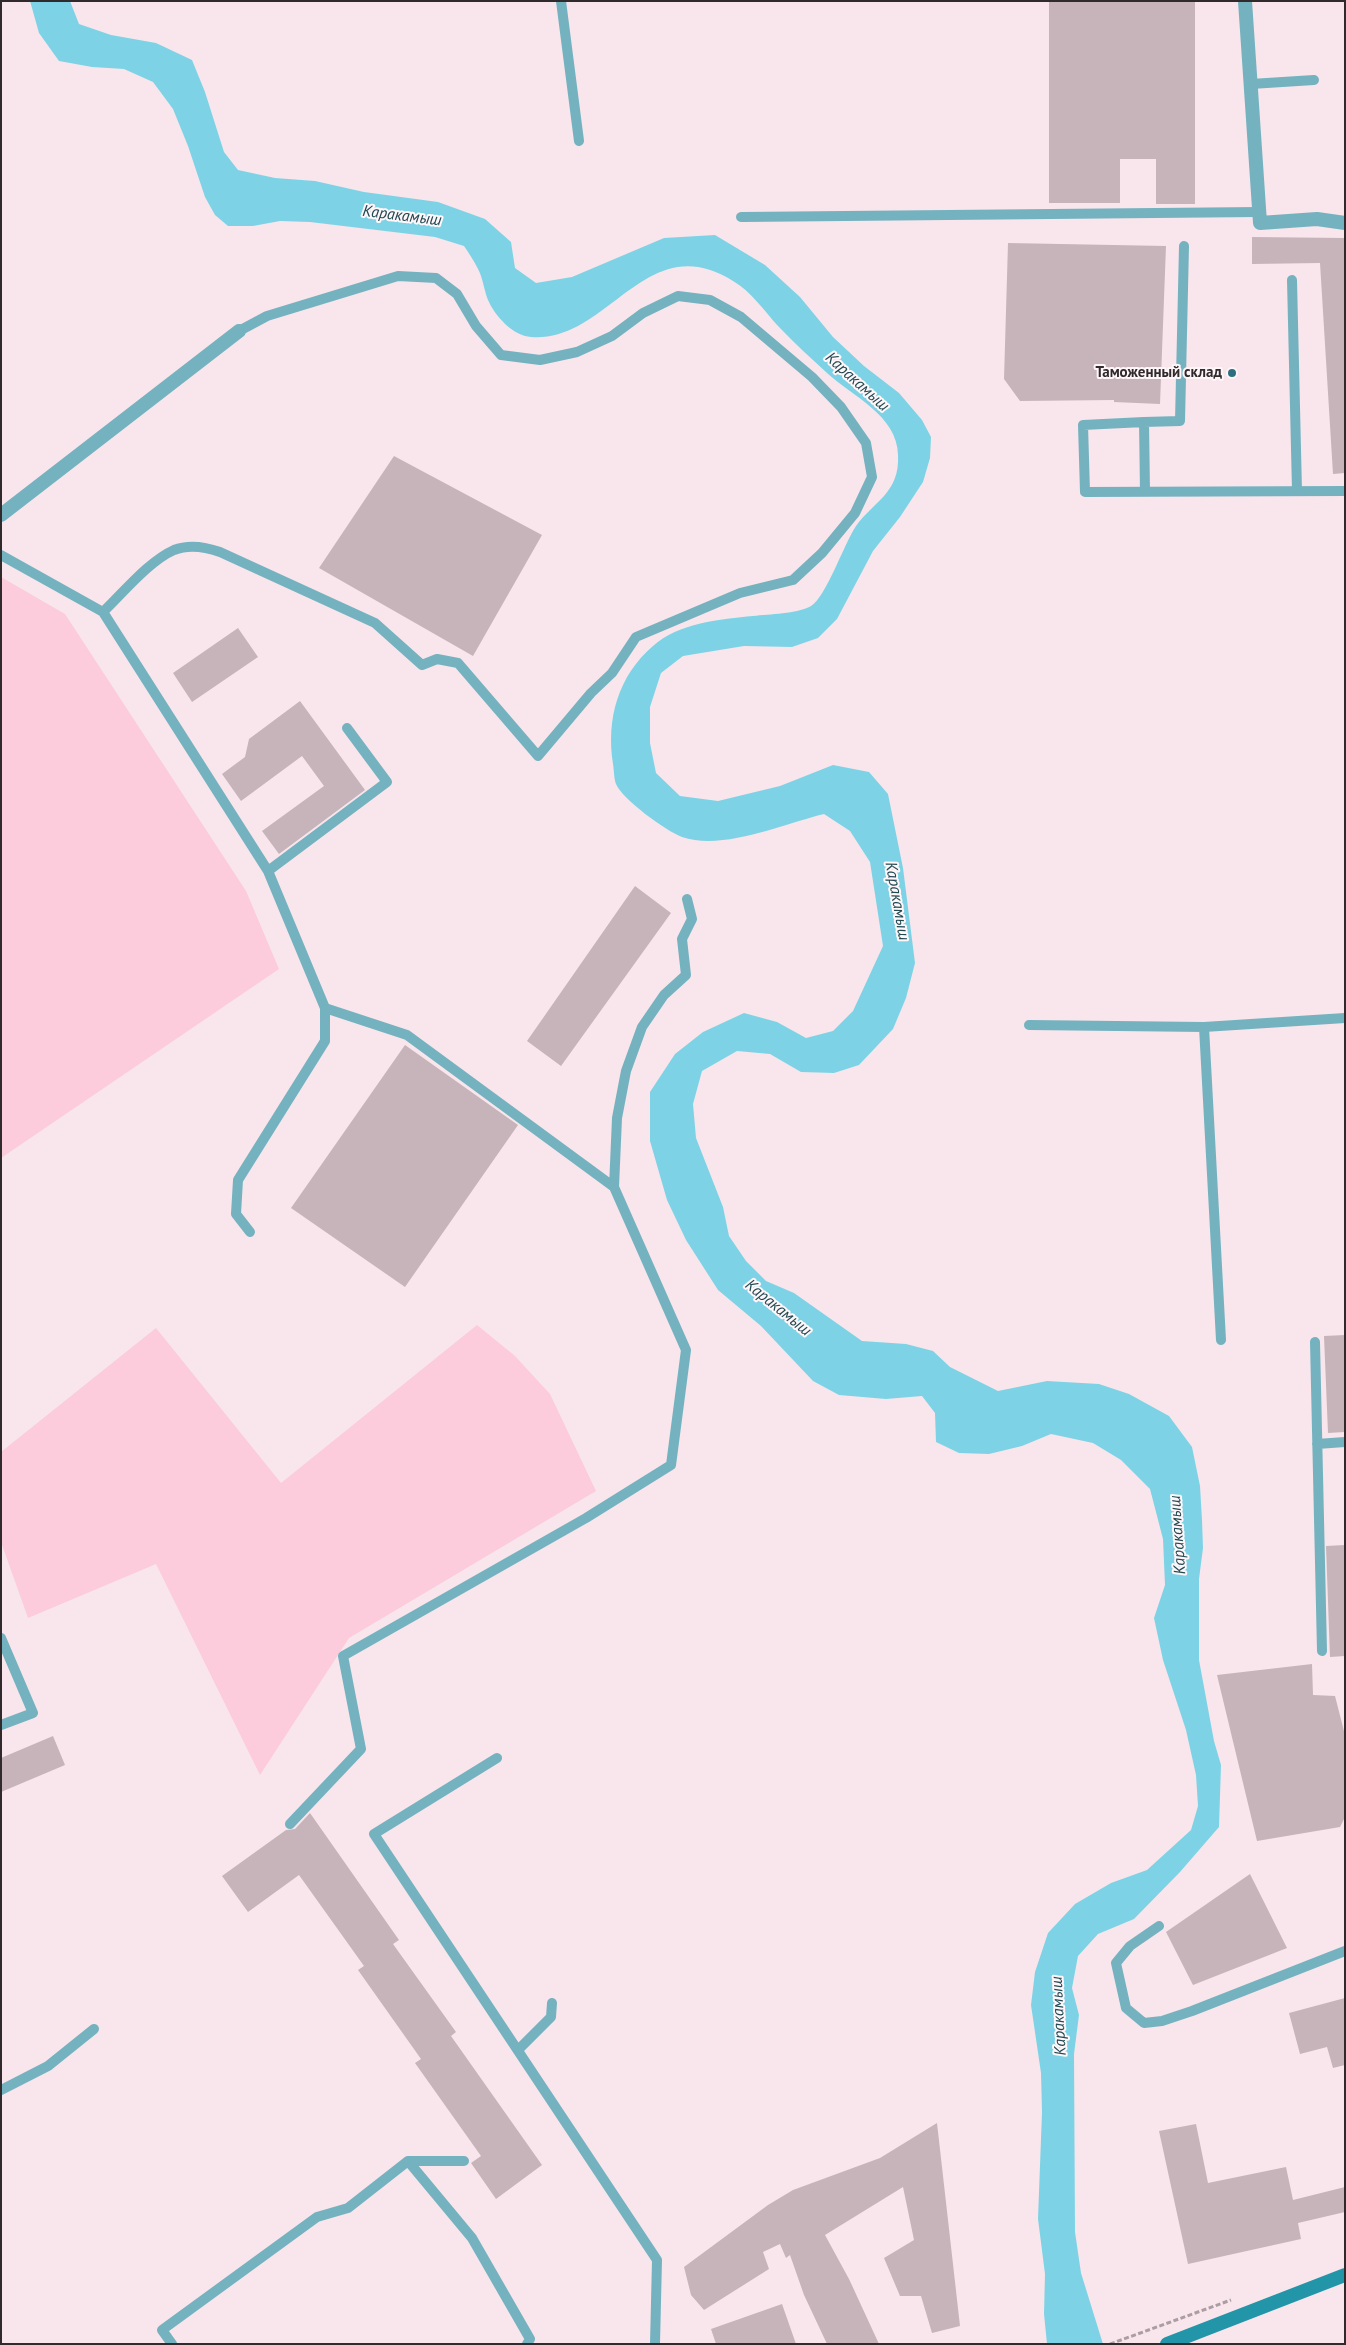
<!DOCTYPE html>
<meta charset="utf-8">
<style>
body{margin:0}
#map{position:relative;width:1346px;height:2345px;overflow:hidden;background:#f8e6ec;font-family:"PT Sans",sans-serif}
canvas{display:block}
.frame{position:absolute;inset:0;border:2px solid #312a2c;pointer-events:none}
</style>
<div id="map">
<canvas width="1346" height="2345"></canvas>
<div class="frame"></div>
</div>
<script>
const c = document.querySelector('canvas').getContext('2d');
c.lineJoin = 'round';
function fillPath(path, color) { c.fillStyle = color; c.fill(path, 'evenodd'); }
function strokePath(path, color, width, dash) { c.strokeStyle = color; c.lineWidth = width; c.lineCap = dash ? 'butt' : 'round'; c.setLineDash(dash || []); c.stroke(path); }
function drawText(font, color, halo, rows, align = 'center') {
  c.font = font + ' "PT Sans",sans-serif'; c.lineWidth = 4; c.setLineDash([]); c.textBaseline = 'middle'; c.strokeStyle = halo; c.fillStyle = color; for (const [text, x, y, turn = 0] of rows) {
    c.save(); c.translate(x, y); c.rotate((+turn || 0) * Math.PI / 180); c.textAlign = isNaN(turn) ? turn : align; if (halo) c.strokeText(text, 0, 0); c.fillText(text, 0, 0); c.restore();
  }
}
fillPath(new Path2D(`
 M1,577L65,614L246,891L279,969L1,1158Z
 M477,1325L515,1356L550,1394L596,1491L349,1638L260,1775L156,1564L28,1618L1,1542V1452L156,1328L281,1483Z`), '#fccbdc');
fillPath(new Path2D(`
 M30,1H70L79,24L111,35L156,43L192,60L205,92L224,152L238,170L275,178L315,181L364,192L438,202L485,219L511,242L515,268L536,283L572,277L664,238L715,235L765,265L800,297L833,337L864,366L899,393L922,420L931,437L930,458L923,482L900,517L873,551L837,619L818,638L792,647L744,646L683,656L661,673L650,707V743L656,773L680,796L718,801L780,786L833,765L869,772L888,794L903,868L915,963L906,998L893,1029L859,1065L834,1073L801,1072L770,1054L737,1051L702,1071L693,1104L696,1138L723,1207L729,1236L746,1261L766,1281L794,1293L862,1341L906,1344L933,1351L950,1367L998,1391L1047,1381L1099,1384L1129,1394L1169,1416L1192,1447L1200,1486L1202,1520L1203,1548L1199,1579V1660L1214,1741L1221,1765L1219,1827L1180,1872L1134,1919L1098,1934L1078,1956L1072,1988L1079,2015L1074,2054L1075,2232L1081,2273L1103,2344H1047L1044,2314L1045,2274L1038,2219L1042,2112L1041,2073L1031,2005L1035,1972L1048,1933L1075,1904L1111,1883L1147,1870L1191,1830L1198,1806L1196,1775L1186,1730L1163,1660L1154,1618L1165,1585L1163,1539L1150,1489L1121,1460L1093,1443L1051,1434L1022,1446L989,1454L959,1453L936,1442L935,1413L922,1396L886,1399L839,1395L813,1381L761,1326L718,1290L686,1240L667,1200L650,1141V1092L675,1054L703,1032L744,1013L777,1022L806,1038L833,1031L853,1011L883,946L870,862L850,831L824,814C783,824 723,851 682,837C666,831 622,799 616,784C614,779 614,770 613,764C606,719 618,676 653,646C678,623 721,619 753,616C770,614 796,614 811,606C826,597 844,544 856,526C874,501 900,493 898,455C897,415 852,396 827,373C811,358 794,343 779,327C764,311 752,292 733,281C646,226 609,343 531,337C513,336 495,316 488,300C484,290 483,278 478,269C474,261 469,253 464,246L435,237L310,222L280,221L253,226H228L215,215L205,197L188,146L173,109L153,82L124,69L92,67L59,61L39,33Z`), '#7dd3e5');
fillPath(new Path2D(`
 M1049,1H1195V204H1156V159H1120V203H1049Z
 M1252,237L1345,238V473L1333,474L1320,263L1252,264Z
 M1008,243L1166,246L1160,404L1114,402V400L1020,401L1004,379Z
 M394,456L542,535L473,656L319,568Z
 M238,628L258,657L192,702L173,673Z
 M300,701L365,790L279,854L262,831L324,786L302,756L241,801L222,774L245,757L249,739Z
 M635,886L671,913L561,1066L527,1041Z
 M405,1045L518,1125L405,1287L291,1208Z
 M1345,1335V1432L1328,1433L1324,1336Z
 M1345,1545V1656L1330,1657L1326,1546Z
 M1312,1664L1313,1695L1335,1696L1345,1735V1817L1340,1827L1257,1841L1217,1675Z
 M53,1736L65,1765L1,1792V1758Z
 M310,1813L399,1940L393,1944L456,2032L451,2036L542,2165L496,2199L471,2163L481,2156L415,2063L421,2059L358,1970L364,1966L299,1875L248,1912L222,1876L286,1830L295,1829Z
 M1250,1874L1287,1948L1193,1985L1166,1932Z
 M1345,1998V2065L1333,2068L1327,2047L1300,2054L1289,2013Z
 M937,2123L960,2326L932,2333L921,2296H900L884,2258L914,2240L903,2187L825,2235L849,2279L879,2344H827L804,2295L790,2255L786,2258L780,2244L763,2252L769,2269L704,2310L691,2295L684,2267L768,2205L793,2190L880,2158Z
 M1196,2124L1208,2183L1286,2167L1293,2200L1345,2187V2212L1298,2223L1301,2239L1188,2264L1159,2131Z
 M782,2304L796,2344H716L711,2329Z`), '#c6b4ba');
strokePath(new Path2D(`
 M1110,2344L1231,2300`), '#ab9da2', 3, [5, 2.5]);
strokePath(new Path2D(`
 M561,1L579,141
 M1251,84L1314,80
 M741,217L1259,212
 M1292,280L1297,491
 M1144,422L1180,421L1184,246
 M1145,492L1144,422L1083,425L1085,492C1171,492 1258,491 1345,491
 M1,555L103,612L268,871L325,1008L407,1035L614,1187
 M103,612C123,593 149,561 174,550C189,544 206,547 220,552L375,623L422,665L437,659L458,663L538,756L591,693L612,673L636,637L740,593L793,580L822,553L855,513L872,477L866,443L841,407L812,377L741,317L710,300L678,296L643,313L612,336L577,352L540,360L501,355L476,326L457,294L436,278L398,276L267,316L239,331
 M268,871L387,782L347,728
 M1029,1025L1204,1027L1345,1018
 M1204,1027L1221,1340
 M250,1232L236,1214L238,1180L325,1041V1008
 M1315,1342L1322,1651
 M1317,1444L1345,1442
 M1,1638L33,1713L1,1725
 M497,1758L374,1834L657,2260L655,2344
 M290,1824L361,1749L343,1656L586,1518L671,1465L686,1350L614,1187L617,1118L626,1071L642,1027L664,995L686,975L682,939L692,919L687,899
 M1159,1926L1130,1946L1116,1963L1126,2008L1144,2023L1162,2021L1192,2011L1345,1951
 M518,2050L551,2017L552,2003
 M1,2090L48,2066L94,2029
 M464,2161H408L472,2238L530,2339L527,2344
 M172,2344L162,2330L317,2217L348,2208L408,2161`), '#75b2bf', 10);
strokePath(new Path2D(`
 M1245,1L1260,223L1317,219L1345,223
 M1,515L239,331`), '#75b2bf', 14);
strokePath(new Path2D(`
 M1167,2344L1345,2275`), '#2295a9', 14);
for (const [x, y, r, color] of [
 [1232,373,5,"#2a707e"]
]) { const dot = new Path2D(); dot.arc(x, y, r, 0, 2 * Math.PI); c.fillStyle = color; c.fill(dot); strokePath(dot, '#fef6f9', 2); }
drawText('bold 15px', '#312a2c', '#fef6f9', [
 ["Таможенный склад",1222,373]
], 'right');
drawText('italic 16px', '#214951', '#fef6f9', [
 ["Каракамыш",402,216,7],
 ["Каракамыш",857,382,42],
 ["Каракамыш",897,901,80],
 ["Каракамыш",778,1308,39],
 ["Каракамыш",1178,1535,-94],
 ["Каракамыш",1059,2016,-93]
]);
</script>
